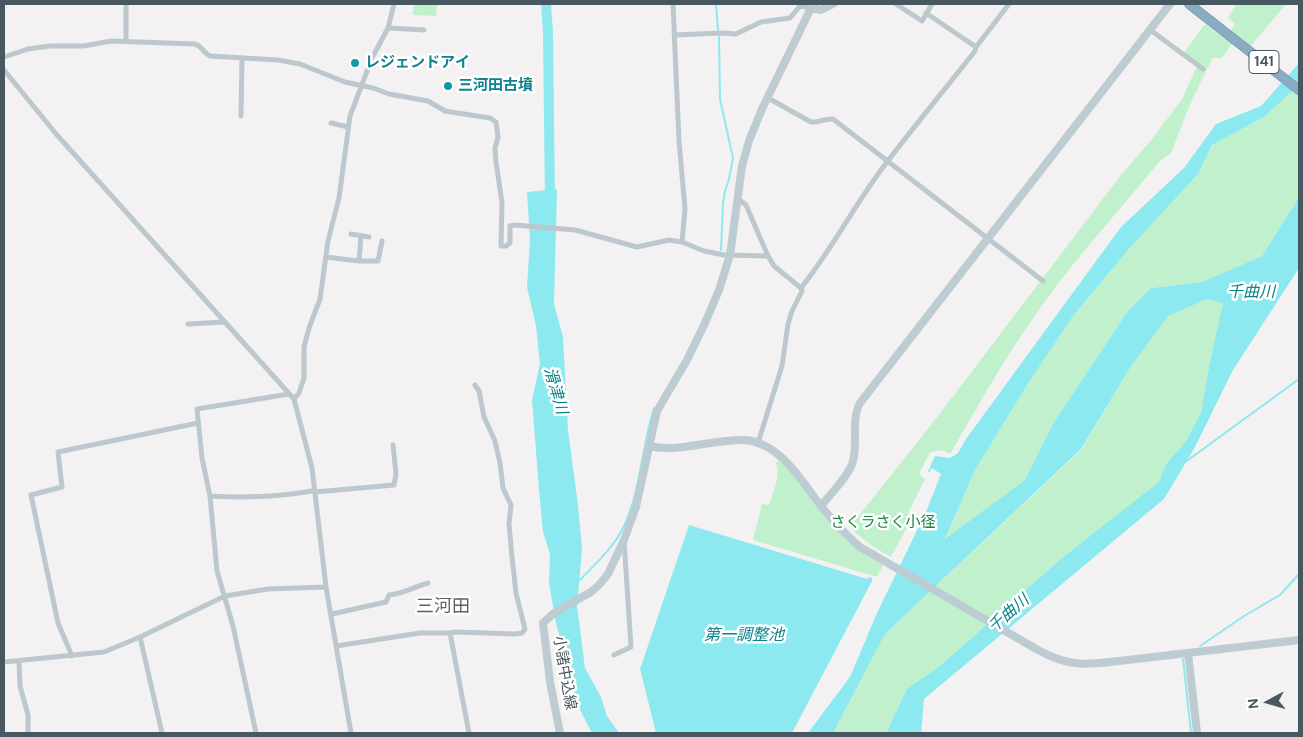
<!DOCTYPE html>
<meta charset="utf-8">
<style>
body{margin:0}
#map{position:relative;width:1303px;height:737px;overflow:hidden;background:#f4f1f2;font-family:"DM Sans",sans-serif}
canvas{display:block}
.frame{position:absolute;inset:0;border:5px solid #485860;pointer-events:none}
.north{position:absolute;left:1243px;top:677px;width:50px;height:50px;-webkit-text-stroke:4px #fff;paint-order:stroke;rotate:264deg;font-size:14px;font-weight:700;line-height:20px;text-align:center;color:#485860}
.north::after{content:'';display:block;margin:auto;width:18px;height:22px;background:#485860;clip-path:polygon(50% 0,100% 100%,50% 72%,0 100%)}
</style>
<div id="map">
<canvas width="1303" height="737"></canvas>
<div class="frame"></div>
<div class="north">N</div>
</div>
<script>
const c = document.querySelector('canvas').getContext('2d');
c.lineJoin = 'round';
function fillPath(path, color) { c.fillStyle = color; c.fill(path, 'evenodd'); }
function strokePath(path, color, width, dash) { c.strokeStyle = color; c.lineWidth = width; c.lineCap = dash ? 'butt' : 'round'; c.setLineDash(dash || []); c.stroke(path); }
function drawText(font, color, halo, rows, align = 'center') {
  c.font = font + ' "DM Sans","Noto Sans JP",sans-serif'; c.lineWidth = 5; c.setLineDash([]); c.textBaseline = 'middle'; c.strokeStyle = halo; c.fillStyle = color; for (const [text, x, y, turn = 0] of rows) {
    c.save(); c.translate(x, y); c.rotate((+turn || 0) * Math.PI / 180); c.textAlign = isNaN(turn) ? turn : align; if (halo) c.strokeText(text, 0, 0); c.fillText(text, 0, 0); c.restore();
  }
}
fillPath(new Path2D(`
 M414,4H437L436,16L413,15Z
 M1236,4H1286L1251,46L1238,36L1221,59L1213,57L1191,102L1171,153L1160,161C1115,216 1066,268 1027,327C999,368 975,411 950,454L942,450L930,452L919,474L925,479L908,513L913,516L892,555L891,557C875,548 862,540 850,527L938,416L1121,175L1152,139L1182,99L1198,64L1184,53L1205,24L1225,39L1235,24L1228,18Z
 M1299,85V197L1262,256L1202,282L1151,288L1127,312L1054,422L1025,480L945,540L975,470L1029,382L1073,316L1129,249L1198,174L1212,145L1264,117Z
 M1207,299L1224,303L1209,367L1201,413L1186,441L1166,464L1159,483L1062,558L941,665L907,689L892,720L887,733H833L885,634L1081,450L1130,368L1168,315Z
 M779,461L790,471L844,538L855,547L883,565L877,577L753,540L762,504L769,505C773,493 781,475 776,463Z`), '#c0f1cc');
fillPath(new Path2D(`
 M1299,63V85L1264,117L1212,145L1198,174L1129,249L1073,316L1029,382L975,470L945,539L1025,480L1054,422L1127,312L1151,288L1202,282L1262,256L1299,197V268L1233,370L1195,447L1164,499L924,699L921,733H887L892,720L907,689L941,665L1062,558L1159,482L1166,464L1186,441L1201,413L1209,367L1223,303L1207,299L1168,316L1130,368L1081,449L885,634L833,733H808L850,677L877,613L926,512L941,474L930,467L935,456L950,458L958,453L966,439L1121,227L1184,168L1216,124L1261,106Z
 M557,189L554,304L563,337L568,430L578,505L582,549L577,607L579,621L585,668L601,697L607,716L619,733H592L574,698L567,673L565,656L556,623L549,583L550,554L543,532L539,490L532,400L540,364L536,326L527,287L530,239L527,192Z
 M689,525L867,579L869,577L872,578V581L792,733H656L640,669Z`), '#8ce9ef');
strokePath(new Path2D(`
 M716,4L718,30
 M719,37L720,99L733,158L729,179L725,191L723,203L721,250
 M1184,463L1299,379
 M929,471L931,468
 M580,580C594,565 612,549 622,530C640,497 642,445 654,408
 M1200,646L1244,616L1280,595L1299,574
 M1183,659L1191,733`), '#8ce9ef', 2);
strokePath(new Path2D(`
 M546,4L548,33L550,203`), '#8ce9ef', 10);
const highway = new Path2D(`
 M1189,4L1299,90`);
strokePath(highway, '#7397ad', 10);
strokePath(new Path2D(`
 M126,4V41
 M673,4L679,141L685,209L682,242
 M896,4L922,21L932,4
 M926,13L976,47
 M388,28L424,30
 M1149,29L1203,69
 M674,35L722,33L736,34L761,22L790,18L800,6L811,8
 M4,57L28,49L50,46H84L111,41L195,44C202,46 203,53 210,56L278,60L300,64L345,82L373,88L389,94L428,101L445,111L490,118L496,122L498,137L495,148L496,162L502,203L501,246H506L510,243V226L515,225L575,230L637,247L669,240L682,242L704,251L724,255L768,256L774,266L801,288
 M4,70L57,135L294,399L312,468L326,587L351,733
 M768,98L811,122C819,123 825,118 833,119L1043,281
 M241,116L242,58
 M331,123L348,127
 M738,201H741L746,205L768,256
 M351,234L369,237
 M326,257L359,261H378L382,241
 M359,261L361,236
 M188,324L224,322
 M294,399L299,393L304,378V347L309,328L320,299L328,241L339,198L350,116L372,58L388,28L394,4
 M758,443L782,366L788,324L792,311L802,291L801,288C833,248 856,202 887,162C916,124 946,88 975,51L976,47L1009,4
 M210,496C245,498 278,497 312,491L315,492L394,485L396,474L393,445
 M332,614L386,602L389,595C403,594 414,587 428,583
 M140,637L162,733
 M336,646L420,633H450
 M614,655L631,647L624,540
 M72,656L58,623L31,495L62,487L58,452L198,423
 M19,661L20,686L28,715V733
 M4,662L104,652L140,637L225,596L268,589L326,587
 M256,733L233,626L217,571L210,496L202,458L197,409L289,394
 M469,733L450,633L455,632L515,634L522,633L525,629L516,593L512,557L509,524L511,505L503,488L500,463L495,441L484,417L479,391L475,385`), '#bcc8ce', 5);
strokePath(new Path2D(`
 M649,446C678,453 713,439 744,440C782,442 804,486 825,511C836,524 847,536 860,547L1038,650C1069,667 1085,665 1119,661L1299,640
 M821,506C830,494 850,475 853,461C858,444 851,418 860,403L1170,4
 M1188,653L1197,733
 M560,733L550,682L543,623L554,613L591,592L599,585L608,574L624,540L636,507L657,411L687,360L705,323L719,290L730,255L742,166L749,141L762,109L811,8L821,10L833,4`), '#bdcbd3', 8);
strokePath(highway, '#88acc1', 9);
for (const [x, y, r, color] of [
 [355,63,5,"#0f9aa8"],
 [448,86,5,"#0f9aa8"]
]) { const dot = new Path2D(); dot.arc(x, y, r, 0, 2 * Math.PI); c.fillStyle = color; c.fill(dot); strokePath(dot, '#fff', 2); }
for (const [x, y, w] of [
 [1264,62,30]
]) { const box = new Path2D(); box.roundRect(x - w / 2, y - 11.5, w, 23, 4); c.fillStyle = '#fff'; c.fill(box); strokePath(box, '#485860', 1); }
drawText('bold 14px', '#485860', null, [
 ["141",1264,62]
]);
drawText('bold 15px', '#0d838f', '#fff', [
 ["レジェンドアイ",365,63],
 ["三河田古墳",458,86]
], 'left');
drawText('15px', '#15853c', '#fff', [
 ["さくラさく小径",883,523]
]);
drawText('15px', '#485860', '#fff', [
 ["小諸中込線",564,673,80]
]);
drawText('italic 16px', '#0a838a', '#fff', [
 ["千曲川",1251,293],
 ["滑津川",555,391,74],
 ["千曲川",1009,614,-41],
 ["第一調整池",744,636]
]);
drawText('18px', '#5e6367', '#fff', [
 ["三河田",443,607]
]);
</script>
